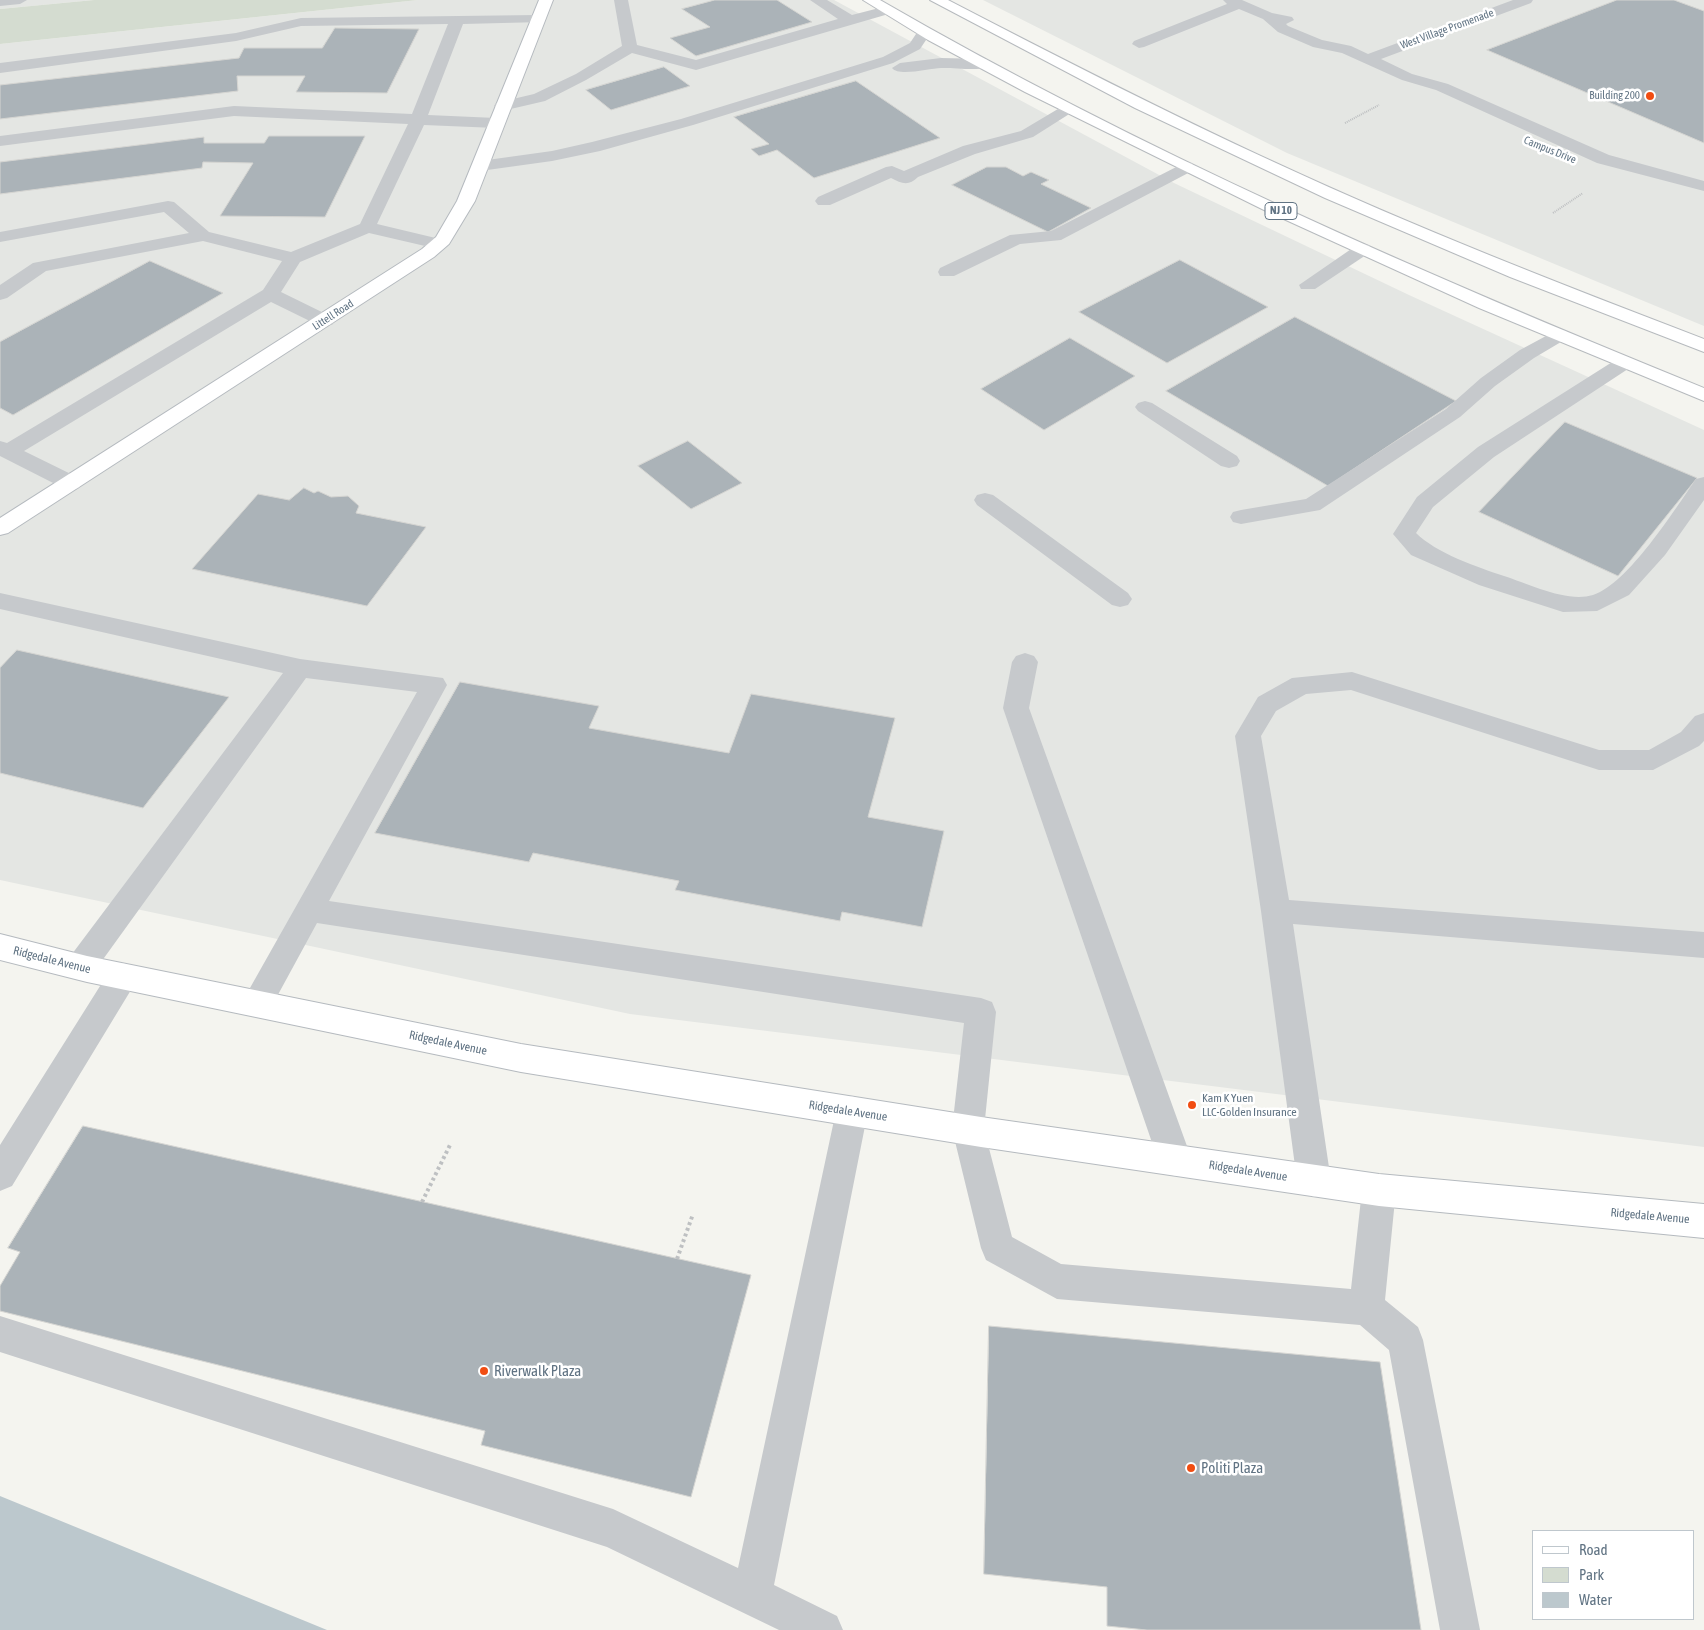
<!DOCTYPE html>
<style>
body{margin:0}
#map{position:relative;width:1704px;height:1630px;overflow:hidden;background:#f4f4ef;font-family:"Asap Condensed",sans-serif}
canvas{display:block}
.legend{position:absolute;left:1532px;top:1530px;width:162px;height:90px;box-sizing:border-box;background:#fff;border:1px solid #bfc7cd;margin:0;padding:6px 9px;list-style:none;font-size:15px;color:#607383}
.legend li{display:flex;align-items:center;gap:10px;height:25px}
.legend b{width:25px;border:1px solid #bfc7cd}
</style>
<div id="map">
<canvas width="1704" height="1630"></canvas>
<ul class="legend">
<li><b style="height:6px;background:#fff"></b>Road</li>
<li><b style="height:14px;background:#d4dcd0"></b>Park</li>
<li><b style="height:14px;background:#bcc8cd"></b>Water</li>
</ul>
</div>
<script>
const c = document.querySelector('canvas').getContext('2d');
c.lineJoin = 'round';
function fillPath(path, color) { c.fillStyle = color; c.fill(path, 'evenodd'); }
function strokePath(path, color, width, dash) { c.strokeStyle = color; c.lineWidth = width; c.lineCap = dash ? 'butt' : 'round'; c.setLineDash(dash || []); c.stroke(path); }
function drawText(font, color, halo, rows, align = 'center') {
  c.font = font + ' "Asap Condensed",sans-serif'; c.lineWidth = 5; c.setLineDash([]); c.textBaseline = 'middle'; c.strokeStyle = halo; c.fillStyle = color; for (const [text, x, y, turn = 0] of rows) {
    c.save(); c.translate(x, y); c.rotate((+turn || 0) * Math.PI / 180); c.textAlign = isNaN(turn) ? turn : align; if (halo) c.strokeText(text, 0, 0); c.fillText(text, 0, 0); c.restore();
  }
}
fillPath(new Path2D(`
 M0,0H94L0,9Z
 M418,0H834L1174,183L1409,295L1704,430V1147L630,1014L0,880V44Z
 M983,0H1704V326L1287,153Z`), '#e4e6e3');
fillPath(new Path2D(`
 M94,0H418L0,44V9Z`), '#d4dcd0');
fillPath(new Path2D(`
 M0,1496L327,1630H0Z`), '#bcc8cd');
const building = new Path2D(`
 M715,0H777L812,22L696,56L670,38L710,27L682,9Z
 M1617,0H1674L1704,11V143L1487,50Z
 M335,28L419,29L387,93L296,92L305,76H237L238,91L0,119V85L239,58L244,48H322Z
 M664,67L690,86L611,110L586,90Z
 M856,81L940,138L814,178L777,150L759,156L751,149L769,144L734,117Z
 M269,136H365L325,217L220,216L253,163L203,162L202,168L0,194V162L204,137V143H264Z
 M987,167H1006L1023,176L1031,172L1049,180L1041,184L1091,208L1048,232L952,185Z
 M1180,260L1268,307L1167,363L1079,312Z
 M150,261L223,293L13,415L0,408V342Z
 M1295,317L1456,401L1328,486L1166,391Z
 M1070,338L1135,376L1044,430L981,389Z
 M1565,422L1697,478L1618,576L1479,512Z
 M688,441L742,483L691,509L638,466Z
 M304,488L314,493L318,491L331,497L348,496L359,506L356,513L426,527L367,606L192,569L258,494L289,500Z
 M17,650L229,697L143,808L0,773V668Z
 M460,682L599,706L589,728L729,753L751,694L895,718L868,817L944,831L922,927L842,912L840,921L675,890L679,881L533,853L529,862L375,833Z
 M83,1126L751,1275L691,1497L481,1445L485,1431L0,1311V1286L20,1252L8,1248Z
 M989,1326L1380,1362L1421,1630H1147L1107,1626V1587L984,1574Z`);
fillPath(building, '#abb3b8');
strokePath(building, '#d5d5d2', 1);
const secondary = new Path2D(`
 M539,0H553L475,201L449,244L434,257L8,533L0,535V518L422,249L436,237L457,201Z
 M0,934L87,956L521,1044L981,1117L1379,1174L1704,1204V1238L1379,1206L981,1147L521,1072L87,982L0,960Z`);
const primary = new Path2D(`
 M863,0H880C1143,152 1423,274 1704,388V401L1479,308L1264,210L1025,92L928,40Z
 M930,0H948C1056,56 1165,112 1276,163C1416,228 1560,284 1704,339V352L1510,277L1325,198L1135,108Z`);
strokePath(secondary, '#b5babf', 2);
strokePath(primary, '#b6babe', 2);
strokePath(new Path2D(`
 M1345,123L1379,105
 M1553,213L1583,193`), '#bec0c2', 2, [1, 1]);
strokePath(new Path2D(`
 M422,1202L451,1143
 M677,1259L693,1214`), '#bec0c2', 4, [3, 3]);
fillPath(new Path2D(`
 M0,0H27L20,4L0,6Z
 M614,0H628L637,45L696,60L838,19L810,0H827L852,15L887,6L894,10L892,13L696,70L632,53L586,80L545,101L502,111L496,109L494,106L496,103L534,94L576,74L622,46Z
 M1223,0H1242L1272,13L1292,17L1294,20L1286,24L1288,26L1322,40L1351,46L1368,54L1513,0H1533L1531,3L1381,59L1412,74L1448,84L1609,155L1704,181V191L1597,163L1436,90L1402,80L1342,53L1313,47L1278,32L1263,19L1239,9L1144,47L1139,48L1132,44L1134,41L1227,4Z
 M537,15L544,19L542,22L463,24L428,115L496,118L504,123L496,128L424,125L377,224L444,240L447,244L444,248L438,249L369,233L300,262L281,292L332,317L335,321L332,325H318L271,302L24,451L79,478L82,483L79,488L71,490L63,488L0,456V441L7,443L263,290L282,261L203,241L46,271L7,298L0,300V285L33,263L189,233L164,212L0,242V232L168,201L174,202L209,232L291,252L360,224L408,124L234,116L0,146V136L234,106L412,114L448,24L301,26L236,41L0,73V63L236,33L301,18Z
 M925,27L932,31L920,49L893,63L693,125L600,151L552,161L480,171L474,170L472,166L474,162L480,161L552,151L592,142L681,119L883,57L910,43L920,28Z
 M941,58L986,59L994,64C988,73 952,67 941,68C930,68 899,77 892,68L900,63Z
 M1068,103L1076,108L1074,111L1033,137L975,154L918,177C909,186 902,184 891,178L830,205H818L815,201L818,197L886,167L892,166L904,171L963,146L1021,131Z
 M1186,162L1192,163L1194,167L1192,171L1061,240L1020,244L954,276H940L938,272L940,268L1010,235L1051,231Z
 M1363,244L1369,245L1372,249L1369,253L1315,289H1301L1299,285L1357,245Z
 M1559,329L1566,331L1569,335L1566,339L1534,358L1495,386L1460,417L1320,510L1241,524L1233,522L1230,517L1233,512L1241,510L1306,499L1446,409L1481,378L1520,350Z
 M1624,357L1631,359L1634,363L1631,367L1494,457L1433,507L1416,533C1436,553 1477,567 1504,576C1529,584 1567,603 1593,595C1628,584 1675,509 1696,479L1704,477V500L1665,555L1629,595L1597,611L1563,612L1479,585L1411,555L1393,534L1417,497L1478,447L1617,359Z
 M1145,401L1152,403L1237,456L1240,461L1237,466L1229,468L1221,466L1138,411L1135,407L1138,403Z
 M985,493L993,495L1128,593L1132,599L1128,605L1120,607L1112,605L977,505L974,500L977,495Z
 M0,593L300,659L443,678L447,685L329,901L981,998L992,1002L996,1012L984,1129L1012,1237L1061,1264L1351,1289L1362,1190L1367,1179L1379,1174L1391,1179L1396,1190L1385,1300L1418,1327L1423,1340L1480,1630H1440L1389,1350L1360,1325L1057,1299L986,1260L981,1248L952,1129L964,1023L317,923L268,1013L257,1017L246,1013L242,1004L246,995L417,692L306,678L91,976L80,980L69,976L65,967L69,958L283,673L0,609Z
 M1025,653L1034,656L1038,662L1029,708L1192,1160L1187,1171L1175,1176L1163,1171L1158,1160L1003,708L1012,662L1016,656Z
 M1352,672L1599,750H1649L1681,732L1695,716L1704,713V741L1699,746L1653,770H1599L1351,690L1306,694L1276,711L1261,736L1289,900L1704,932V958L1293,924L1331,1181L1326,1192L1314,1197L1302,1192L1297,1181L1261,911L1235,736L1258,697L1292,678Z
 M123,963L134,967L138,976L134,985L12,1186L0,1191V1145L112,967Z
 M852,1096L863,1100L868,1111L774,1585L837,1616L843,1630H779L607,1547L0,1352V1316L613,1509L738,1568L836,1111L841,1100Z`), '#c6c9cc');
fillPath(secondary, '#fff');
fillPath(primary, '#fff');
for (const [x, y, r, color] of [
 [1650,96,5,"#f14d12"],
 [1192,1105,5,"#f14d12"],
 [484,1371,5,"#f14d12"],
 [1191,1468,5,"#f14d12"]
]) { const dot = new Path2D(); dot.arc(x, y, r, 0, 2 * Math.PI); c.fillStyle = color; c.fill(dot); strokePath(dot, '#fff', 2); }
drawText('11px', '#607383', '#fff', [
 ["West Village Promenade",1447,29,-20],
 ["Campus Drive",1550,150,22],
 ["Littell Road",333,315,-33]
]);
drawText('11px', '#607383', '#fff', [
 ["Building 200",1640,96]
], 'right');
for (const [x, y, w] of [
 [1281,211,32]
]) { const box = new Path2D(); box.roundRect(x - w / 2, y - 8.5, w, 17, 4); c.fillStyle = '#fff'; c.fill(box); strokePath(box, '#607383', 1); }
drawText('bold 11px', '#607383', null, [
 ["NJ 10",1281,211]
]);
drawText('12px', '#607383', '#fff', [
 ["Ridgedale Avenue",52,960,14],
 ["Ridgedale Avenue",448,1043,12],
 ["Ridgedale Avenue",848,1111,9],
 ["Ridgedale Avenue",1248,1171,9],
 ["Ridgedale Avenue",1650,1216,5]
]);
drawText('12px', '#607383', '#fff', [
 ["Kam K Yuen",1202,1098],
 ["LLC-Golden Insurance",1202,1112]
], 'left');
drawText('15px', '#607383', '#fff', [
 ["Riverwalk Plaza",494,1371],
 ["Politi Plaza",1201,1468]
], 'left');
</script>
